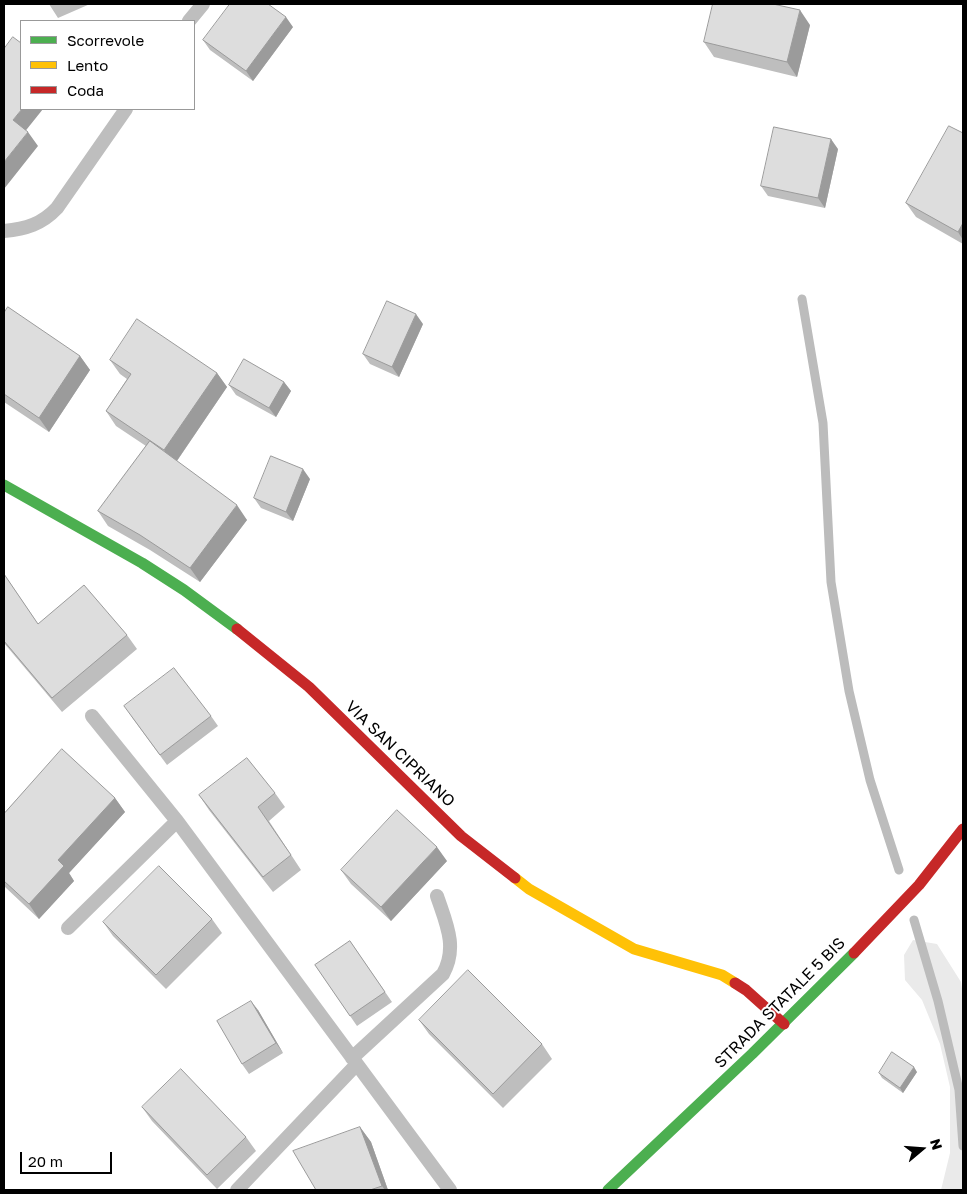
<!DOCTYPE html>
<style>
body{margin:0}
#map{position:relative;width:967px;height:1194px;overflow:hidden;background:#fff;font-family:"Golos Text",sans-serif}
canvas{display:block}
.frame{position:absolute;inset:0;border:5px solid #000;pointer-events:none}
.legend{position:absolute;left:20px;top:20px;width:175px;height:90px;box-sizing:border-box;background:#fff;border:1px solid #999;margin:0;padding:6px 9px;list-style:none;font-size:15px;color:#000}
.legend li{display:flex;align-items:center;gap:10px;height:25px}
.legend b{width:25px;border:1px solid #999}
.north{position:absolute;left:897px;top:1124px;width:50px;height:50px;-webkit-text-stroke:4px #fff;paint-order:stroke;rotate:72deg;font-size:14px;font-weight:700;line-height:20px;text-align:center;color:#000}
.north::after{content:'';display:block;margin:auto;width:18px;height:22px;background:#000;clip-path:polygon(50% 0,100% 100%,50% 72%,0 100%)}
.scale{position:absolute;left:20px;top:1152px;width:92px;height:22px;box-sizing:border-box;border:2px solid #000;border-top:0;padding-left:6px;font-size:15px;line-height:18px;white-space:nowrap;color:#000;-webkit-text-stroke:4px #fff;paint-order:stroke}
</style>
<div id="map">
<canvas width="967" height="1194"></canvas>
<div class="frame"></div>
<ul class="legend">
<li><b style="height:6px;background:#4caf50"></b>Scorrevole</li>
<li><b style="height:6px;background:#ffc107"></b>Lento</li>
<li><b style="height:6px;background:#c62828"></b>Coda</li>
</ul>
<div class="north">N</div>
<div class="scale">20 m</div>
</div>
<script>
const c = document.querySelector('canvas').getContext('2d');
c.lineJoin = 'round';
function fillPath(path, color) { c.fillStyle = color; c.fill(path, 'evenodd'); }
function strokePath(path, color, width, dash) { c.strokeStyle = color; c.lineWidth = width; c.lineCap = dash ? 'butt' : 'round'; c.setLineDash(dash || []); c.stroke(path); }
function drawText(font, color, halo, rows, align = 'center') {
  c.font = font + ' "Golos Text",sans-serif'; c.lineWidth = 4; c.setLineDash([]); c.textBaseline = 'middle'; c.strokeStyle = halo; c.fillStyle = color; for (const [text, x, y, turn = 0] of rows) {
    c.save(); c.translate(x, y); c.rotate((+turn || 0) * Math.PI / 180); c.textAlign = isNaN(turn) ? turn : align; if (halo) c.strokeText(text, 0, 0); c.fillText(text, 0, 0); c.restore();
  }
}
fillPath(new Path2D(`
 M913,940L937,944L961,982L963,995V1190H941L950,1153V1087L940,1044L922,1000L905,980L904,955Z`), '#eaeaea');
strokePath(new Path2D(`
 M802,299L823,423L831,582L849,691L870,780L899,870
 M914,920L938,1001L959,1090L963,1146`), '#bcbcbc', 9);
strokePath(new Path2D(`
 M189,21L203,4
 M4,231C26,229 42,224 57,208L126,109
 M92,716L177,821L450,1190
 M68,928L177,821
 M352,1058L443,974C458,947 446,923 437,896
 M237,1190L357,1064`), '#bebebe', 14);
strokePath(new Path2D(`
 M4,485L142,563L184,590L237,629
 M608,1190L752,1054L854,953`), '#4caf50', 11);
strokePath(new Path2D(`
 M515,878L529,889L634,949L722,975L735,983`), '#ffc107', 11);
strokePath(new Path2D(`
 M237,629L309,687L461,836L515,878
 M854,953L919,885L963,829
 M735,983L746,990L784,1024`), '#c62828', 11);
fillPath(new Path2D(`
 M49,4H90L58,18Z
 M810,25L797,77L714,57L704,42Z
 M293,27L253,81L210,50L203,40Z
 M963,133V244L916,217L906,203Z
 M838,149L825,208L768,196L761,186Z
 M4,313L80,356L90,370L49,432L4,402Z
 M423,324L399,377L370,364L363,354Z
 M110,360L217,373L227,387L177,461L247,520L200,582L150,550L108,526L98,511L146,446L116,426L106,411L127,379L120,374Z
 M284,382L291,391L276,417L236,395L229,385Z
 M310,479L293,521L261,508L254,498Z
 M4,574L38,624L127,635L137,649L62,712L4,643Z
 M131,716H211L218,726L167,765Z
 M275,793L285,807L269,821L301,870L273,892L209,810L199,795Z
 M115,798L125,812L69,873L74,881L39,919L4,886V811L5,812Z
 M447,861L391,921L351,884L341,870Z
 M212,919L222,933L166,989L113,936L103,922Z
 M350,941L392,1002L357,1026L315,965Z
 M258,1010L283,1053L249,1074L242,1064Z
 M419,1020L542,1044L552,1059L503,1108L429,1034Z
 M917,1072L903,1093L882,1078L879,1073Z
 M142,1107L246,1137L256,1151L217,1189L152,1121Z
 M360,1127L371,1142L388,1190H316Z`), '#bebebe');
fillPath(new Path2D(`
 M800,10L810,25L797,77L787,62Z
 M286,17L293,27L253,81L246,71Z
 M22,109H43L23,134L13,120Z
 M28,132L38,146L4,189V162Z
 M831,139L838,149L825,208L818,198Z
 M963,223V240L958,232Z
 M416,314L423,324L399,377L392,367Z
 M80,356L90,370L49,432L39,418Z
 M217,373L227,387L174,465L164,450Z
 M284,382L291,391L276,417L269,408Z
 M303,469L310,479L293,521L286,512Z
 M237,505L247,520L200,582L190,568Z
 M115,798L125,812L69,873L74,881L39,919L29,904L58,860Z
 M437,847L447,861L391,921L381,907Z
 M251,1001L258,1010L283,1053L276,1043Z
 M914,1067L917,1072L903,1093L900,1088Z
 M360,1127L371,1142L388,1190H385L382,1186Z`), '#9b9b9b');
const building = new Path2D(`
 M230,4H268L286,17L246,71L203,40Z
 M713,4H773L800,10L787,62L704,42Z
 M13,37L21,43V109H22L13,120L28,132L4,162V49Z
 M949,126L963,133V223L958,232L906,203Z
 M774,127L831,139L818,198L761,186Z
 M387,301L416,314L392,367L363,354Z
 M8,307L80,356L39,418L4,394V313Z
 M137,319L217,373L164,450L106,411L131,374L110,360Z
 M244,359L284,382L269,408L229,385Z
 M150,441L237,505L190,568L140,535L98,511Z
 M271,456L303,469L286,512L254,498Z
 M4,574L38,624L84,585L127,635L52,698L4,641Z
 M174,668L211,716L160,755L124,706Z
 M62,749L115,798L58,860L64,866L29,904L4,881V811L5,812Z
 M247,758L275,793L258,807L291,855L263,877L199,795Z
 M397,810L437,847L381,907L341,870Z
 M159,866L212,919L156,975L103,922Z
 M350,941L385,992L350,1016L315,965Z
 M468,970L542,1044L493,1094L419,1020Z
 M251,1001L276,1043L242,1064L217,1021Z
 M892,1052L914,1067L900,1088L879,1073Z
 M181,1069L246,1137L207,1175L142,1107Z
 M360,1127L382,1186L370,1190H316L293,1151Z`);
fillPath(building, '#ddd');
strokePath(building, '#9b9b9b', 1);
drawText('16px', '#000', '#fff', [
 ["VIA SAN CIPRIANO",400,754,44],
 ["STRADA STATALE 5 BIS",780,1003,-45]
]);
</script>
